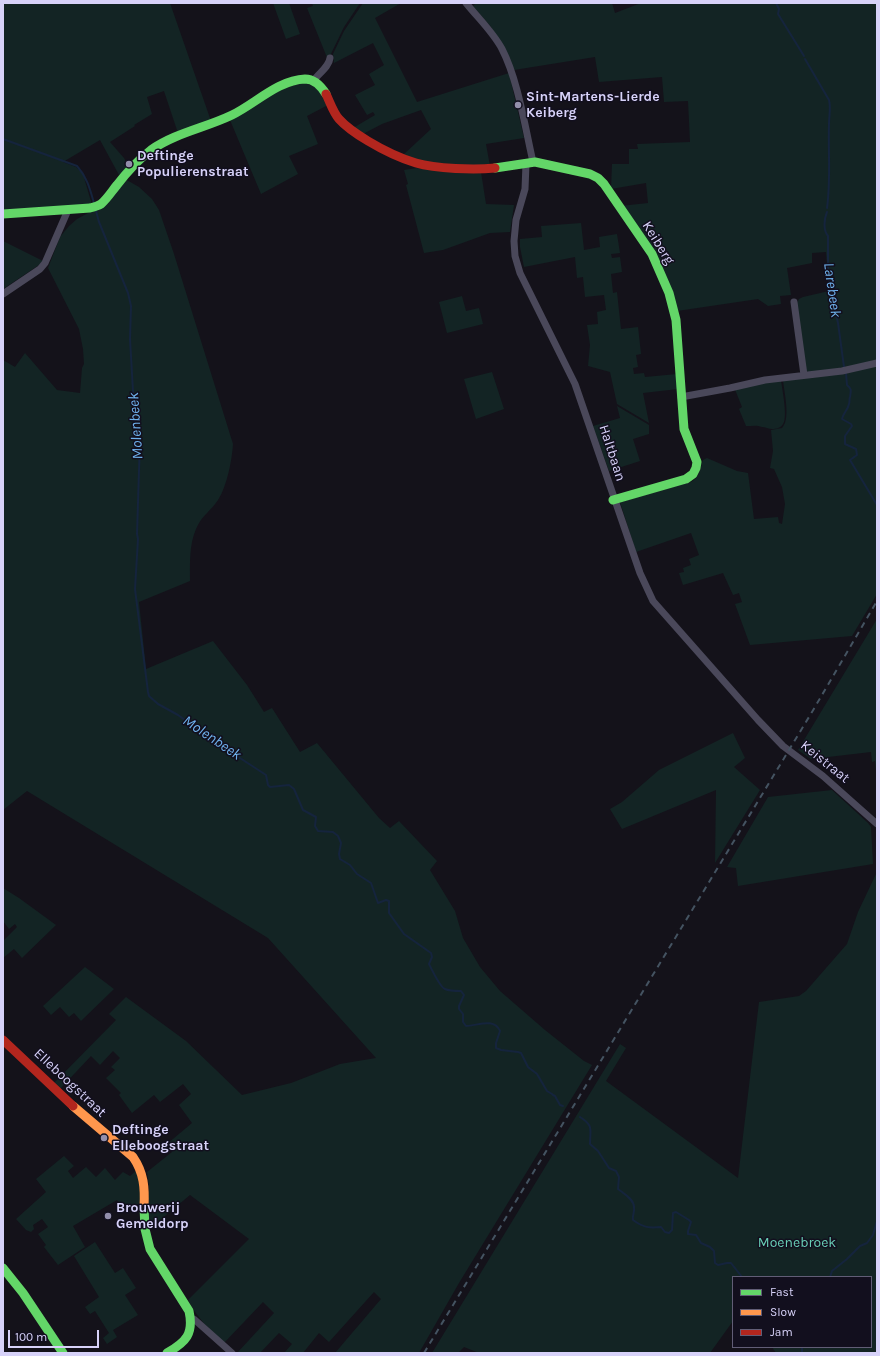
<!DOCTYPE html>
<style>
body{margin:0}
#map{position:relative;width:880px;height:1356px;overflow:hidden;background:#14121a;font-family:Karla,sans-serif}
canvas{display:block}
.frame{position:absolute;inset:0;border:4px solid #d7d2f9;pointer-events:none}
.legend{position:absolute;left:732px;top:1276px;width:140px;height:72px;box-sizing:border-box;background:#120f1e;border:1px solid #615d76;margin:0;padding:5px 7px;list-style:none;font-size:12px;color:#d7d2f9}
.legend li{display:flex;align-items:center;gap:8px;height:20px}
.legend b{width:20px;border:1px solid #615d76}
.scale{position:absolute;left:8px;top:1330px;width:91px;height:18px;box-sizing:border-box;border:2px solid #d7d2f9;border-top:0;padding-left:5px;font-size:12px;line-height:14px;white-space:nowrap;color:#d7d2f9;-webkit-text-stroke:3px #120f1e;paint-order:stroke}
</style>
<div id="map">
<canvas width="880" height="1356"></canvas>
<div class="frame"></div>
<ul class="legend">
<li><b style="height:5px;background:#63d668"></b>Fast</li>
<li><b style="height:5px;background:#ff974d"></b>Slow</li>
<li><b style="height:5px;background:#b3261e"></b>Jam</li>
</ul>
<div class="scale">100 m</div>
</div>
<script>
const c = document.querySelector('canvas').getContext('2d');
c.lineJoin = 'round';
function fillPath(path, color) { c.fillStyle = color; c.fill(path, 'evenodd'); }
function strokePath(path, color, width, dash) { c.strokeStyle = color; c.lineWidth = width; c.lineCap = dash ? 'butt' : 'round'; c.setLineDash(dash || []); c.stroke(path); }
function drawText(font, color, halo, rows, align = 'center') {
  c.font = font + ' Karla,sans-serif'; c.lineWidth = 3; c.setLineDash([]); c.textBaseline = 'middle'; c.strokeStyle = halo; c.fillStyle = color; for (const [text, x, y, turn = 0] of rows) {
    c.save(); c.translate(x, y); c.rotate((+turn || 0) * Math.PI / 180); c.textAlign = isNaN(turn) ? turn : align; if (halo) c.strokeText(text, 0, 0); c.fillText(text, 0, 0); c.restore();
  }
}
fillPath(new Path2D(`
 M3,3H170L211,121L178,133L164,91L147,97L152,114L134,125L135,126L110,142L124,158L128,166L119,175L100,140L63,162L76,167L83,174L92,205L3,212Z
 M273,3H289L300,34L286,39Z
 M312,3H360L344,27L328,60L307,8L313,6Z
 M363,3H401L375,18L417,102L509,73L524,138L486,144L490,166L429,163L403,155L431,129L421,110L382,124L363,134L353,128L375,115L373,112L367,115L355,95L375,85L369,74L384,65L373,43L334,63L333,54L344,31Z
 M476,3H612L615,13L641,3H877V361L845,368L811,373L806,371L796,305L799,299L803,297L829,291L826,252L812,253V263L787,268L791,295L780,296L781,304L768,306L758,299L677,311L674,298L620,206L648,203L646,183L611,189L612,164H629V149H638L637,144L690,142L688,101L664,102L662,77L599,82L595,57L514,70L491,27L473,6Z
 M302,83C318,85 320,92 328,105L307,116L318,144L289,156L298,174L261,194L230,120L279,90Z
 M417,168L481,172L486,204L514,205L510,232L490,233L443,250L424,253L406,185L408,184L404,170Z
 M125,179L139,187L152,199L159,210L174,254L233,444C232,460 227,486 218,500C211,511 202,515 196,529C189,545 190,564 190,581L139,602L146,669L213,641L247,685L264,712L272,708L300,752L317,743L379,818L390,828L399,821L437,861L430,870L455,911L463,938L480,967L500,991L545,1030L584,1061L592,1065L459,1283L419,1353H335L381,1299L374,1292L329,1342L319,1333L303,1353H284L292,1344L279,1333L260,1353H237L274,1313L263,1302L224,1343C210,1330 197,1318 188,1300L249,1239L190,1195L147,1231L149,1185L147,1172L172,1152L167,1144L192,1123L179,1105L191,1094L183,1084L160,1102L154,1095L132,1113L119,1095L121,1093L106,1078L115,1070L111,1067L120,1058L113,1051L100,1065L91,1056L60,1089L54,1083L116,1020L109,1014L126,997L186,1041L242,1095L291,1083L340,1064L376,1058L268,938L27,791L3,810V360L15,367L25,353L57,390L80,393L82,368L84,364L83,349L79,329L48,268L60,237L69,226L77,219L90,212Z
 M581,223L584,250L600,247L599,237L617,234L620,253L611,254L612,258L620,257L622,272L611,274L613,293L617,292L621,329L638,327L641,354L636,355L638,367L633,368L634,374L644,373L645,377L677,374L678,389L643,393L649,423L617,404L610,372L588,366L590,345L587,325L598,324L597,312L606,310L604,295L585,297L583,277L577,278L575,257L524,267L520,247V239L542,237L541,226Z
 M3,241L43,261L39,265L3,289Z
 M462,296L466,311L479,308L483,324L447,333L439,302Z
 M877,364V594L852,636L750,645L735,604L742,602L739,593L733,595L723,573L683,585L679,573L684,572L683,568L691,565L689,559L699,555L691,533L636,552L620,502L691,482C700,477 700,469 703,460L707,458L737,471L748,473L754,519L778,517L779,523L782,524L785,504L782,487L774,469L770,468L773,451L771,430L782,428C791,419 784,392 783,380Z
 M492,372L504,409L476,419L464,379Z
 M781,380C782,389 788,417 783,424C781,428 776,429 772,429C769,429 765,427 762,427C757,425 752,426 746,426L739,409L742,407L734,387Z
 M617,406L649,425V434L633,439L640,461L609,471L593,426L620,418Z
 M877,619V779L875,761L872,762L871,752L811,759L798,750Z
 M733,733L745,758L734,767L760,790L715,863L716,790L622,829L610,809L622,802L659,770Z
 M832,790L868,823L871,827L873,864L738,886L736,868L727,867L768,797Z
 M877,870V1353H776L772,1347H871V1277H733V1321L710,1353H479L464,1347L458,1353H432L620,1044L626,1048L606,1081L738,1178L759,1002L799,996L806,991L847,944L858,912L876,874Z
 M3,888L19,898L56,925L22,958L14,949L3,958V941L17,927L15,924L9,929L3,921Z
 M85,967L114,989L81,1021L74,1013L69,1017L60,1007L51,1015L43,1006Z
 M64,1156L74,1166L68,1171L73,1178L86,1167L96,1177L105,1168L115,1180L123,1172L130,1176L137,1170C140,1181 140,1192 140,1203L125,1211L117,1200L73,1226L85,1247L58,1265L44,1247L46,1245L38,1234L48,1227L42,1219L33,1225L34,1229L31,1232L26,1230L16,1219L46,1192L36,1179Z
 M95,1242L115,1273L123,1268L136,1288L125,1295L138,1315L113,1330L117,1337L107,1344L103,1338L109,1333L95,1311L90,1314L85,1307L99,1297L74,1256Z`), '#132424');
strokePath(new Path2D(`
 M776,3L779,9L778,14L804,56
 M805,59L829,100C831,108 829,116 829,124C828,152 831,180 827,208
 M3,139L77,166C87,177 90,189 94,203
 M96,211L99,222L128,293L131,306L130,339L135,426L138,430L140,439L137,534L138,539L135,589L148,692L149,696L158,704L178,715L220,745L266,775L268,785L270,787L289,785L294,789L303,810L316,817L315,826L318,831L333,832L338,836L341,843L339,854L340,859L350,865L357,874L371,883L378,903L386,900L389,901V913L404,934L431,953L432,957L429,964C432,970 440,987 445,989C449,991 456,991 461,991L464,995L459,1006V1009L463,1014V1022L466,1026C477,1026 494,1017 500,1031L496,1043V1048L501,1050L518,1052L521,1053L528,1067L537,1074L547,1091L552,1094
 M827,212C824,219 823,230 828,236V272L830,289L838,323L844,367
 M846,373L847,385C852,389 851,391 850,397C849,399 850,401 849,404C848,410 843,413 842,419L851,424L852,426L845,436V444L856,449L857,455L850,460L877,505
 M553,1095L555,1096L560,1105L563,1106
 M580,1117C594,1126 590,1129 590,1144L598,1151L609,1168L616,1171L619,1177L618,1189C623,1193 634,1199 634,1207C635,1212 632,1215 633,1220C644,1228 649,1228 661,1227L665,1232L669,1233L672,1230L673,1213L676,1212L689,1220L691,1222L688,1231V1234L696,1235L701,1243L710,1247L714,1251L715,1263L718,1265L727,1263H731L742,1277
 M830,1277L832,1271L847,1259L860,1246L867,1243L873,1235L877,1221
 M802,1353V1347`), '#15243d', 2);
strokePath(new Path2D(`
 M466,3C478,18 493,32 502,49C518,80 525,127 533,162
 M314,80C319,73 329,67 330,58
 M526,164L525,189L516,220L514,241L515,256L520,273L575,384L640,573L653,601L758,720L783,746L823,776L877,824
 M3,294L40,269L45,263L68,210
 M794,302L804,375
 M681,397L730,388L765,380L842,371L877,363
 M191,1318L195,1320L232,1353`), '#4a485a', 7);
strokePath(new Path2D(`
 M495,168L535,162L590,174L598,178L604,184L652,254L669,293L676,320L684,429L697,462L696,468L693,474L686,479L613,500
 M3,214L90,208C94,207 98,206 101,204C107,199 112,191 117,185C127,172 138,160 151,150C175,133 205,128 232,115C255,104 278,80 305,79C315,79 321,86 326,94
 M144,1207L145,1229L150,1249L189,1311C194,1334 186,1342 167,1353
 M3,1268L23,1293L63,1353`), '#63d668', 9);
strokePath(new Path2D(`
 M73,1106L133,1157C144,1173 145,1188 144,1207`), '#ff974d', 9);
strokePath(new Path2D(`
 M326,94C330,102 333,112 339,119C347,128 358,135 368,141C383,150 399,158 416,163C436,169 475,170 495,168
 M3,1040L73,1106`), '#b3261e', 9);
strokePath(new Path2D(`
 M424,1353L812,712L877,601`), '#445361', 2, [6, 5]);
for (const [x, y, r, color] of [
 [518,105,4,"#938fab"],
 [129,164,4,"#938fab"],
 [104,1138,4,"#938fab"],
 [108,1216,4,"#938fab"]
]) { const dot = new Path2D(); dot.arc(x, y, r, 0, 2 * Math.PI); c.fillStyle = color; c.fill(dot); strokePath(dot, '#120f1e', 1.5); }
drawText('bold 14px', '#d7d2f9', '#120f1e', [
 ["Sint-Martens-Lierde",526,97],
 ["Keiberg",526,113],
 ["Deftinge",137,156],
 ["Populierenstraat",137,172],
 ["Deftinge",112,1130],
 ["Elleboogstraat",112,1146],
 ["Brouwerij",116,1208],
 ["Gemeldorp",116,1224]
], 'left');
drawText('14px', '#d7d2f9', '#120f1e', [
 ["Keiberg",658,243,58],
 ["Haltbaan",612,453,72],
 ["Keistraat",825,762,39],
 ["Elleboogstraat",70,1083,43]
]);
drawText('14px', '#68ceb6', '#120f1e', [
 ["Moenebroek",797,1243]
]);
drawText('italic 15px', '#6eb0eb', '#120f1e', [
 ["Larebeek",832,290,82],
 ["Molenbeek",136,426,-94],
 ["Molenbeek",212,738,34]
]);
</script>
